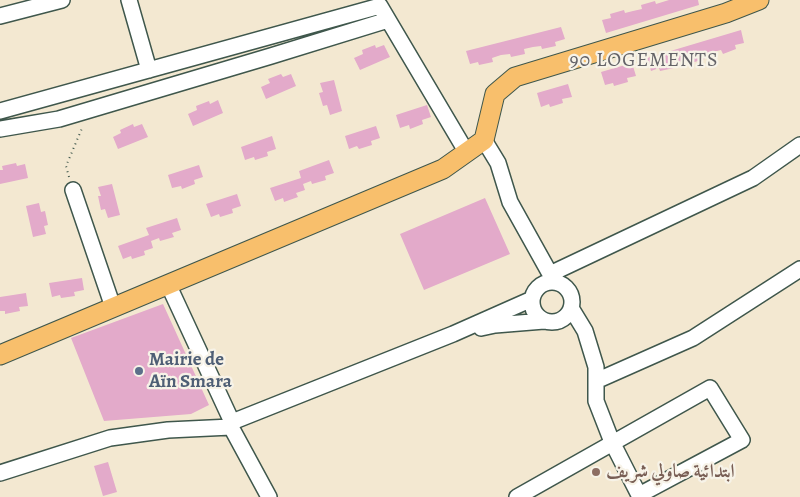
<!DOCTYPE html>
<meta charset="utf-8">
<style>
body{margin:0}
canvas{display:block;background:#f3e8d1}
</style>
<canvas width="800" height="497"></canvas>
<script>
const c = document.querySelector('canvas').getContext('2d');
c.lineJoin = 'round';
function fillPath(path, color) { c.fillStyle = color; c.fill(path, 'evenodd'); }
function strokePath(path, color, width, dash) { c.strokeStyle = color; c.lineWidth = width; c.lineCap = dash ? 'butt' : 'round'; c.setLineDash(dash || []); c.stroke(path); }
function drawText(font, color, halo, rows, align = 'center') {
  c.font = font + ' Alegreya,Amiri,serif'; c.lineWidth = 4.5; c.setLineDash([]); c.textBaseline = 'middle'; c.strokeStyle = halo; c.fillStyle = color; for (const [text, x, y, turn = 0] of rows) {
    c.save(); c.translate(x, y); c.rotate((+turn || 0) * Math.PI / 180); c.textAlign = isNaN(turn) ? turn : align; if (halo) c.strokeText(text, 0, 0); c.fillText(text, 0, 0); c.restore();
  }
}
fillPath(new Path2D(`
 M669,0H698L699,5L606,33L602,20L611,18L610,14L624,10L625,13L633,11L642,9L641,5L655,1L656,4Z
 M561,27L565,39L555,42L556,46L542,49L541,46L533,47L524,49L525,54L511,57L510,54L501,55L492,58L493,62L479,65L478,62L470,64L466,51Z
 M741,30L744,43L735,45L736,49L723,54L721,50L713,52L704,55L705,59L691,63L690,59L682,61L672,64L674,68L660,71L659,68L651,71L647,58Z
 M375,45L376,48L384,45L390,57L360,70L354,58L363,54L362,50Z
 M632,63L636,76L627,78L628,82L614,86L613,83L605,85L601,72Z
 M281,74L283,77L291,74L296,86L266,99L261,87L270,83L268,79Z
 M334,80L342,111L330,115L327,105L323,106L319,93L323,92L320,83Z
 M568,84L572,97L562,99L563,103L550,107L549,104L541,107L537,93Z
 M218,100L223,113L193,126L188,114L197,110L196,106L209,101L210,104Z
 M427,105L431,117L422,120L423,124L410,129L409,125L400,128L396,115Z
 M133,124L134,127L142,124L148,137L118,149L113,137L121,133L120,130Z
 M376,126L380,138L371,141L372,145L359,149L357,146L349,149L345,136Z
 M272,136L276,149L267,152L268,156L255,160L254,157L245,160L241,147Z
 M329,160L334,173L325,176L326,180L312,184L311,181L303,184L305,190L296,193L298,197L284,202L283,198L275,201L270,188L301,178L299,171Z
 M16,163L17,166L25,164L28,178L0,184V170H3L2,166Z
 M199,165L203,177L194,180L195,184L182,189L181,186L172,188L168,175Z
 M112,184L120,215L108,218L105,209L101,210L98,196H101L98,187Z
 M237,194L241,206L232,209L233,213L220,217L219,214L211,217L206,204Z
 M485,198L510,254L424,290L400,234Z
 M39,203L41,212L45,211L48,225L44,226L46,234L33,237L26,206Z
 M177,218L181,230L172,233L174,237L160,241L159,238L151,241L153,248L144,251L145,255L132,259L131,256L123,259L118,246L149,235L146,228Z
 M82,278L84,290L74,292L75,296L61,298L60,295L52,297L49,283Z
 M26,293L28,306L19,307L20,311L5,314V311H0V297Z
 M163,304L209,405L191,414L104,421L71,338Z
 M108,462L117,492L103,496L94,466Z`), '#e3aaca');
const minor = new Path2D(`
 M129,0L149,70
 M0,16L62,0
 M0,111L380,6L467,153
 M0,129L59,119L271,56L388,20
 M484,140L498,163L510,202L554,281
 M73,190L113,307
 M550,274L753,178L800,145
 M532 302a20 20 0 1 1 40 0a20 20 0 1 1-40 0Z
 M168,284L232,422L231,427L269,497
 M571,308L585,331L596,367V401L612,442L640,497
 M481,328L495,325L544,321
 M596,381L693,338L800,269
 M232,422L453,334L532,299
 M0,473L110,438L168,430L231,427
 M517,497L710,388L742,440L639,495`);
const major = new Path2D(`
 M0,355L443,169L484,140L495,94L515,77L726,13L759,0`);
strokePath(minor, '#3f574c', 18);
strokePath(major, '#3f574c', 21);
strokePath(new Path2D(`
 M69,177L66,166L83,126`), '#3f574c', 2, [1, 4]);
strokePath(minor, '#fff', 15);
strokePath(major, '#f8bf6c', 19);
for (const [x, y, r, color] of [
 [139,371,5,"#5c6f8a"],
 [596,472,5,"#8d6e63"]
]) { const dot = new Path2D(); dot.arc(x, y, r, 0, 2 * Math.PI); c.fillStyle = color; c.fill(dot); strokePath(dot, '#f7f3e8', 2); }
drawText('bold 19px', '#4e5e75', '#f7f3e8', [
 ["Mairie de",149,360],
 ["Aïn Smara",149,382]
], 'left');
drawText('bold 19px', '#785e54', '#f7f3e8', [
 ["ابتدائية صاولي شريف",606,472]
], 'left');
c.letterSpacing = '1px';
drawText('20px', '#646368', '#f7f3e8', [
 ["90 LOGEMENTS",644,61]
]);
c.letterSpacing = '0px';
</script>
